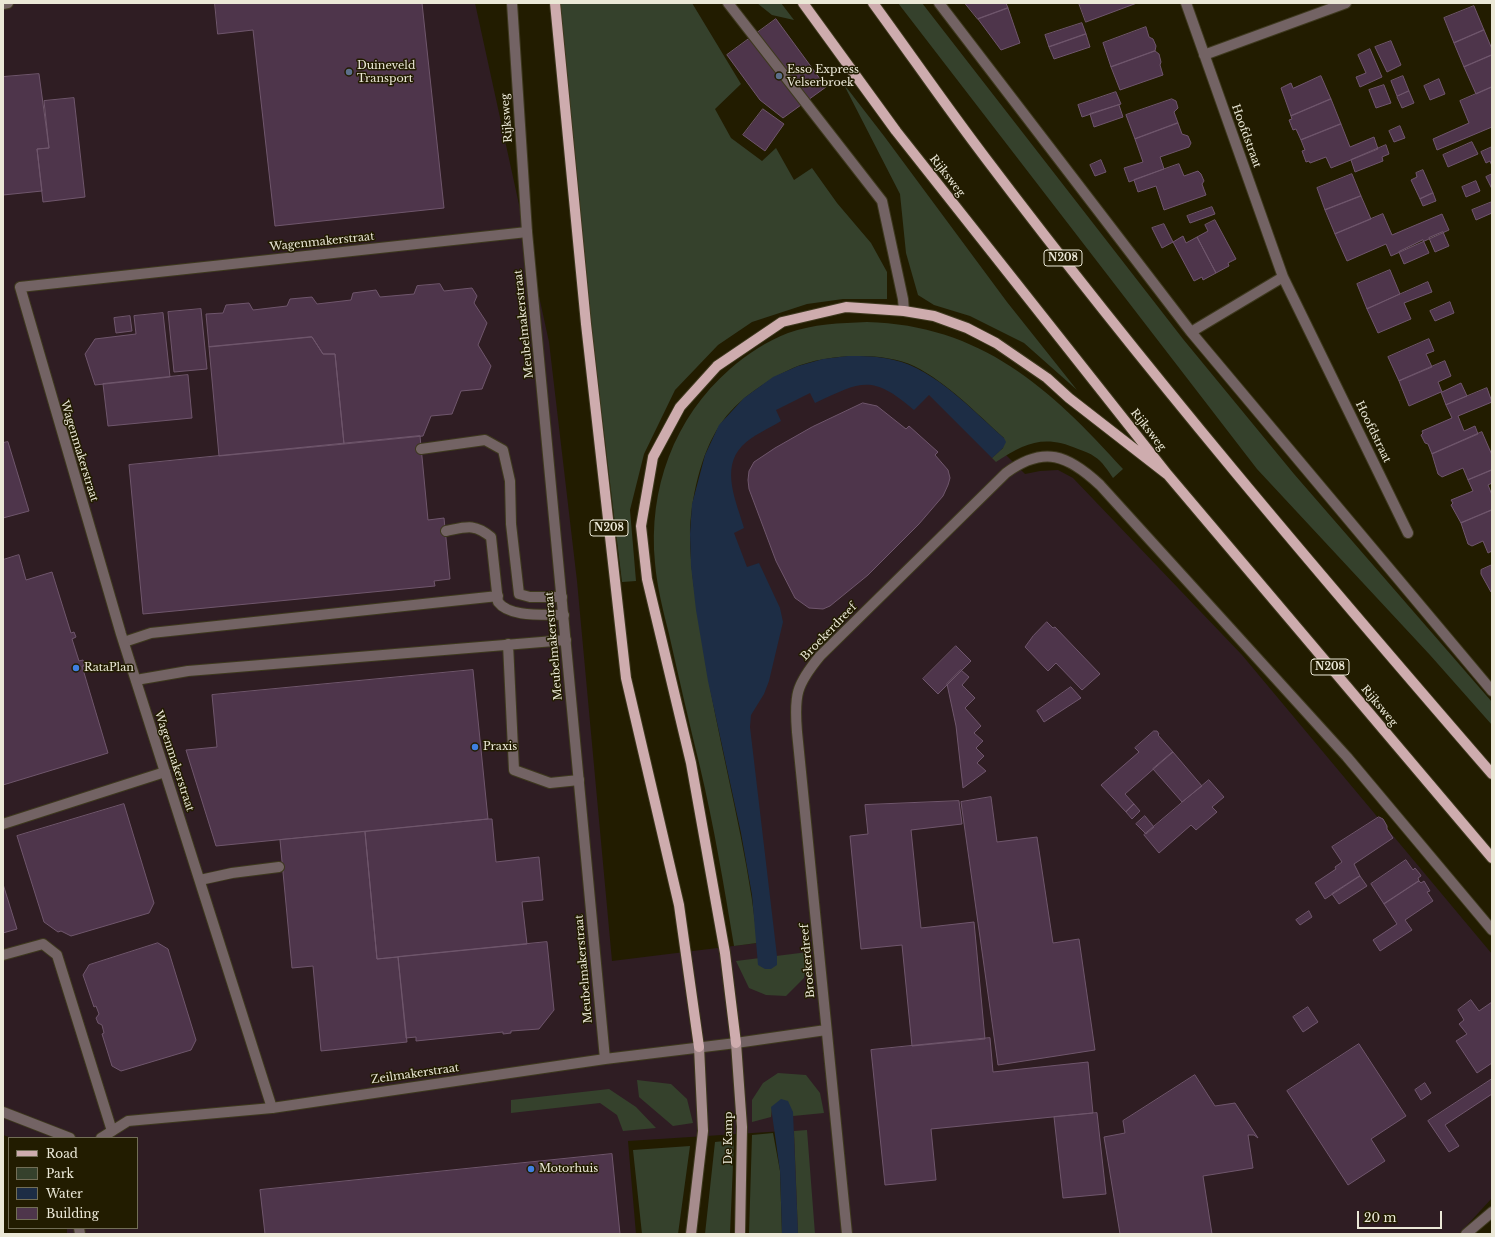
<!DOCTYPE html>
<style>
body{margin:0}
#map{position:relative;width:1495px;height:1237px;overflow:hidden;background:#221c00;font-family:"Libre Baskerville",serif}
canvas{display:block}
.frame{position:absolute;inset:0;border:4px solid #ebe8d7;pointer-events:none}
.legend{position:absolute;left:8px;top:1137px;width:130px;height:92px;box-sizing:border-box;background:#221c00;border:1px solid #726e56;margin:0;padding:5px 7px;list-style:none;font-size:12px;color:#ebe8d7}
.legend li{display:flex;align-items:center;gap:8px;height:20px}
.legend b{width:20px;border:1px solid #726e56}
.scale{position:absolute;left:1357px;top:1211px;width:85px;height:18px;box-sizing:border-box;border:2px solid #ebe8d7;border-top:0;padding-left:5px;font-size:12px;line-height:14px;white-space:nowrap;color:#ebe8d7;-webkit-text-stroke:3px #221c00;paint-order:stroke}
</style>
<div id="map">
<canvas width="1495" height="1237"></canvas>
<div class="frame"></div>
<ul class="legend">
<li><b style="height:5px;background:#ceacae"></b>Road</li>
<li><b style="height:11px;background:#35412c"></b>Park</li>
<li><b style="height:11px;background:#1d2d45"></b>Water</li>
<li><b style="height:11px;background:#4e354b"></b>Building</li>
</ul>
<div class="scale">20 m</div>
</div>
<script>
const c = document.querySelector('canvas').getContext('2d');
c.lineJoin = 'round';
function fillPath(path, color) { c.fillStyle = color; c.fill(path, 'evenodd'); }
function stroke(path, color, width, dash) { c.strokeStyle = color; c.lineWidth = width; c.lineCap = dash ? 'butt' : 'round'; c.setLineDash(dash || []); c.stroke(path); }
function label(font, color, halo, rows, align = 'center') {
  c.font = font + ' "Libre Baskerville",serif'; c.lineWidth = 3; c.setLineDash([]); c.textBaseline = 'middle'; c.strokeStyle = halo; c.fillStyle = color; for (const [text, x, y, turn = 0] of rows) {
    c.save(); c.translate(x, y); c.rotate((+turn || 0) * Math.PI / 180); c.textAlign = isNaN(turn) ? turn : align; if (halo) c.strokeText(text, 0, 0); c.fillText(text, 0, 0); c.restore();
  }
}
const industrial = new Path2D(`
 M3,3h472l74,339 28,239 35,380 154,-19 -49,-354 12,-150 96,-65 94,4 77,68 29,29 15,-3 18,-1 15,8 169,177 250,299v244l-33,36h-670l-5,-103 -156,10 8,93h-569v-6h70v-90h-125l-9,-3z`);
const green = new Path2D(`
 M556,3h136l49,81 -26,25 16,29 31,23 14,-13 18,32 18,-12 25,35 34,40 16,29v27h-44l-36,5 -55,18 -34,23 -43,45 -31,64 -14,56 6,71 -14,1 -36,-299z
 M757,3h24l13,17 -22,-5z
 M898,3h24l261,336 111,135 198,228v23l-62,-70 -173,-186z
 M843,83l41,53 123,166 70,88 -53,-47 -54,-27 -36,-11 -16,-10 -12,-42 -6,-59z
 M867,322c114,3 183,66 256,147l-10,9c-5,-7 -11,-17 -18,-21 -5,-4 -12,-6 -17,-8 -34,-15 -53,-6 -82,13l-4,-4 11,-10 1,-10c-28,-25 -56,-55 -90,-72 -32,-15 -89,-12 -121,2 -27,13 -56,31 -73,57 -19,27 -30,77 -30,110 0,34 6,67 12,101 2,15 4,31 7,46 15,83 37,164 47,247l1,14 -23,3c-10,-60 -20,-120 -34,-179 -11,-44 -21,-89 -31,-133 -6,-24 -12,-47 -14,-71 -7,-74 19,-145 75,-194 17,-15 37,-28 58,-36 25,-9 52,-10 79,-11z
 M808,952l-4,26 -18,18 -20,-1 -17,-7 -13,-27z
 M778,1073l28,2 14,18 4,20 -31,3v-4l-21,-5 -1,10 -19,5v-22l11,-17z
 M637,1080l34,4 16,15 6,24 -20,3 -34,-29z
 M609,1089l27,18 20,21 -33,3 -6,-16 -17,-12 -89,10v-13z
 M807,1130l8,104h-17l-4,-103z
 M773,1133l7,38 2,63h-33l3,-99z
 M734,1140l-4,94h-25l10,-92z
 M690,1146l-12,88h-36l-9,-84z`);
const water = new Path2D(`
 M848,356c15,0 31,0 46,4 41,9 79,51 110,78l2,4 -3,6 -11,10 -63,-63 -15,15c-42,-36 -52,-29 -99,-7l-5,-10 -34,17 5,11c-13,8 -28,14 -39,25 -22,23 -5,57 2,82l-10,5 13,34 12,-4 21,45 3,14 -14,59 -5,13 -13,21 -1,12 27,229v9l-6,4h-6l-7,-4 -6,-70 -11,-62 -33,-152 -12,-71 -5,-44 -1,-32 2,-30 13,-49 14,-30 25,-27 29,-21 25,-11 25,-7z
 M781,1099l7,2 5,11 5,122h-16l-2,-63 -9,-64z`);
const building = new Path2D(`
 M215,3h207l22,205 -169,18 -22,-196 -35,4z
 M965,3h41l2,5 -30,11z
 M1079,3h58l-51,19z
 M1474,6l10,24 -30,13 -10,-25z
 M1008,8l12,35 -19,7 -23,-31z
 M776,19l50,68 -43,31 -23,-18 -33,-45z
 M1082,23l4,11 -37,13 -4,-12z
 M1146,27l3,10 4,2 3,7 -1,5 -44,16 -8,-24z
 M1484,30l8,19v6l-28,12 -10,-24z
 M1086,34l4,13 -36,12 -5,-12z
 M1391,41l10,24 -14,7 -12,-25z
 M1370,49l12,28 -22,10 -4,-10 10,-4 -8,-18z
 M1155,51l4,3 2,8 -1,3 3,10 -43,15 -9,-23z
 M1492,55v32l-16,7 -12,-27z
 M39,74l10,74 -12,1 5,42 -39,4v-118z
 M1321,76l10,23 -40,17 -10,-28 10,-5 2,5z
 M1403,76l6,15 -12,5 -6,-15z
 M1439,79l6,15 -15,6 -6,-14z
 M1384,85l7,18 -15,5 -7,-18z
 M1492,87v40l-55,23 -4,-11 36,-16 -9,-22z
 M1409,91l5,12 -12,5 -5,-11z
 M1116,92l5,12 -39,13 -4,-12z
 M74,98l11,99 -42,5 -6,-53 12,-1 -5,-47z
 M1172,99l4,2 2,7 -4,4 4,11 -43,16 -9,-24z
 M1331,99l10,25 -40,16 -5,-11 -3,1 -4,-10 3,-1 -1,-3z
 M1119,105l4,12 -29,10 -4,-13z
 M763,109l21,15 -19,27 -22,-16z
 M1178,123l4,11 6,2 3,7 -2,4 -29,10 4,12 -35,13 -5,-14 19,-6 -8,-23z
 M1341,124l9,23 24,-10 4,12 -47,19 -5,-11 -16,6 -1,-2 -3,1 -4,-11 3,-1 -4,-10z
 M1400,126l5,12 -11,4 -5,-11z
 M1472,142l6,12 -30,13 -5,-12z
 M1386,145l3,9 -7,3 1,4 -28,11 -4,-12z
 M1492,147v19l-2,-5 -4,2 -5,-11z
 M1101,160l5,12 -11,4 -5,-11z
 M1179,164l5,12 14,-5 3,3 3,7 -2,3 4,11 -42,15 -8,-24 -18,6 -4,-12z
 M1423,170l10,23 -13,6 -9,-19 6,-3 -1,-4z
 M1352,174l9,22 -36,14 -8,-22z
 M1492,174v15l-6,-12z
 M1476,181l4,10 -14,6 -4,-10z
 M1433,193l3,8 -13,5 -3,-7z
 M1361,196l10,23 -36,15 -10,-24z
 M1492,202v11l-16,7 -4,-10z
 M1212,207l3,7 -25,9 -3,-7z
 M1383,214l9,21 50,-21 7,16 -58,26 -5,-12 -39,17 -12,-27z
 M1215,220l21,39 -8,4 1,3 -13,7 -19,-36 11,-6 -3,-6z
 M1164,224l9,18 10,-6 3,7 11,-6 19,36 -13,7 -1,-3 -8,4 -21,-39 -11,6 -10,-20z
 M1443,232l6,14 -14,6 -6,-14z
 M1423,240l6,13 -25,11 -5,-12z
 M1390,270l10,24 -33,15 -10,-25z
 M1428,282l4,10 -28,11 7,16 -33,14 -11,-24z
 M440,284l4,7 28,-3 5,8 -3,7 13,20 -9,22 13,21 -9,23 -21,2 -9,23 -21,2 -8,20 -79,8 -9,-90h-12l-11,-17 -103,10 -3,-33 17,-1 3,-8 23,-2 4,7 34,-4 3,-7 22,-2 5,7 34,-4 2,-7 23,-3 4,7 34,-3 3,-8z
 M1450,302l4,11 -19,8 -5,-10z
 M201,309l6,60 -33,3 -6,-60z
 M163,313l7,64 -75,8 -10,-31 10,-15 41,-5 -2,-18z
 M130,316l2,15 -16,2 -2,-15z
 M312,337l11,17h12l9,90 -125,12 -10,-109z
 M1429,339l5,12 -8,3 6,13 -33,14 -11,-24z
 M1445,361l6,15 -13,6 4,10 19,-9 6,13 -21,9 -5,-13 -32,14 -10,-25z
 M188,375l4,43 -84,8 -5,-42z
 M1487,388l5,14 -34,14 6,15 11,-5 3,8 -46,20 -4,-10 -3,-1 -4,-8 2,-2 -1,-2 30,-13 -6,-13z
 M863,403l14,3 29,23 3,-3 29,26 -3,3 13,15 2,8 -2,7 -5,11 -24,28 -51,51 -38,31 -7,3 -14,-1 -14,-10 -19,-37 -27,-72 -1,-9 1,-9 5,-9 21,-14 37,-21z
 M1482,432l10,23v15l-24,10 -5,-12 -21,9 -4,-3 -6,-20z
 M420,436l8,84 16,-2 6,61 -16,2 1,5 -292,28 -14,-149z
 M8,442l21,69 -26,7v-75z
 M1492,470v13l-4,2 4,10v15l-31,13 -10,-18 2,-2 -2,-3 22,-9 -5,-11z
 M1492,510v41l-4,2 -5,-12 -11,5 -4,-2 -7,-21z
 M19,555l7,25 26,-8 19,61 3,-1 2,5 -4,2 7,22 4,-1 2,6h-3l26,87 -105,32v-225z
 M1492,565v27h-1l-10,-18v-4z
 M1047,622l6,6 2,-1 45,47 -18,16 -26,-27 -8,8 -23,-24 8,-11z
 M956,646l15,15 -33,33 -15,-15z
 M473,670l15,149 -272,27 -30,-96 31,-3 -5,-52z
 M961,670l8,7 -7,8 13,13 -10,10 16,18 -7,7 9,8 -7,7 8,8 -7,7 9,8 -23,17 -7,-62 -9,-42z
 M1071,687l10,11 -37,24 -7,-11z
 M1154,731h3l2,3 -1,1 15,17 -48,42 9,10 -8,8 -25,-27 38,-33 -4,-4z
 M1173,752l29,34 -20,16 -29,-33z
 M1209,780l15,17 -12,10 5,5 -21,18 -5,-5 -32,28 -15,-18z
 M991,797l6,45 40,-5 16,106 26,-4 16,111 -97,15 -37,-263z
 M959,801l3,23 -51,6 10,98 53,-6 11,117 -73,7 -10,-101 -41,4 -11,-113 18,-2 -3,-29z
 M124,804l30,99 -5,10 -78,23 -10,-5 -3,1 -14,-10 -27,-86z
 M1134,804l6,7 -8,8 -6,-7z
 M1145,816l9,11 -8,7 -10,-10z
 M1379,817l4,2 4,7v3l6,9 -39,26 6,12 -35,23 -10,-16 21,-14 -1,-2 7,-5 -10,-15z
 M488,819h4l4,43 43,-5 4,43 -21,2 5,42 -150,15 -12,-127z
 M365,832l12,127 21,-2 9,85 -86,9 -8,-85 -21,2 -12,-128z
 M1406,860l7,10 2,-2 5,6 1,2 -3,2 1,3 -35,23 -13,-20z
 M1360,876l7,10 -28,18 -7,-10z
 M1419,881l2,2 3,-2 6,10 -3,1 6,9 -28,19 7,10 -32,21 -7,-11 24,-16 -13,-20z
 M3,884l14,45 -14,4z
 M1309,911l3,6 -12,8 -4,-5z
 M547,942l7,68 -15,19 -28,2v2l-8,1v-2l-87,9v-4l-10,1 -8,-81z
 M158,943l10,6 28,91 -5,10 -70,21 -9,-5 -10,-32 2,-1 -2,-8 -4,-2 -2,-5 3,-4 -3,-8 -2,1 -11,-32 6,-10z
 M1471,1000l8,11 13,-9v61l-15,10 -21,-32 11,-7 -8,-10 5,-4 -6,-10z
 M1308,1007l10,15 -15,10 -10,-15z
 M990,1038l3,34 95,-10 5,51 -162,16 5,51 -51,5 -14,-135z
 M1359,1044l47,72 -35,23 14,22 -37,24 -61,-94z
 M1195,1075l20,31 20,-3 23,35 -4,-3h-6l5,33 -50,8 9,58h-92l-16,-97 21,-4 -2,-12z
 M1492,1079v15l-47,31 14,21 -10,6 -21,-31z
 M1425,1083l6,10 -10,7 -6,-10z
 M1097,1113l9,81 -43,4 -9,-81z
 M612,1154l8,80h-355l-5,-44z`);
const service = new Path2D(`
 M728,3l154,198 21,98 1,12
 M421,449l64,-9 18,10 7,31 1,43 8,70 11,3h32
 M446,531c20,-4 28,-8 45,6l7,65c12,16 47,12 66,13
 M124,642l27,-9 347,-37
 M508,644l6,126 36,13 29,-3
 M136,680l52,-9 378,-31
 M3,824l162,-52
 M200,880l32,-7 47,-6
 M3,955l40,-11 14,11 55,176`);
const minor = new Path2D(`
 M939,3l252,329 301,359
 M1186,3l97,274 125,256
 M3,4l5,-1
 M1204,55l142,-52
 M1191,332l92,-55
 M736,1043l90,-13
 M272,1108l-151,-474 -101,-347 507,-55
 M3,1112l67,26
 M847,1234l-50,-502c-3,-37 -1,-47 23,-76l186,-183c38,-28 62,-18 94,12l247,272 145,173
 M1466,1234l26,-22`);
const tertiary = new Path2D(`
 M512,3l15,229 78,827
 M101,1138l27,-17 144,-13 333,-49 131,-16
 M79,1228l1,6`);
const secondary = new Path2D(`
 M736,1043l6,84 -2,107
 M691,1234l12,-103 -4,-84`);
const primary = new Path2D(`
 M555,3l31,321 40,354 53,227 20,142
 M803,3l93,128 272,344 324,383
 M873,3c38,52 75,106 114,157 160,212 332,414 505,614
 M736,1043l-11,-90 -34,-190 -44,-184 -6,-53 12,-69 27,-50 37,-41 65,-44 64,-15 58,4 30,5 33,12 29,15 51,35 22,20 99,77`);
const markers = [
 [349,72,4,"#5c6f8a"],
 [779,76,4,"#5c6f8a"],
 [76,668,4,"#3f7fe0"],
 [475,747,4,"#3f7fe0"],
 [531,1169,4,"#3f7fe0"]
];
const shields = [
 [1063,258,38],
 [609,528,38],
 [1330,667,38]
];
const shieldNames = [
 ["N208",1063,258],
 ["N208",609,528],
 ["N208",1330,667]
];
const poiNames = [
 ["Duineveld",357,66],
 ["Transport",357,79],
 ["Esso Express",787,70],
 ["Velserbroek",787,83],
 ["RataPlan",84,668],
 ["Praxis",483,747],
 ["Motorhuis",539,1169]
];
const streetNames = [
 ["Rijksweg",507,118,-94],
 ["Hoofdstraat",1246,136,70],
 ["Rijksweg",947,176,52],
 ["Wagenmakerstraat",322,242,-6],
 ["Meubelmakerstraat",524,324,-96],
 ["Rijksweg",1148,430,52],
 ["Hoofdstraat",1373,432,64],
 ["Wagenmakerstraat",79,451,73],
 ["Broekerdreef",829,632,-46],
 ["Meubelmakerstraat",554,646,-95],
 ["Rijksweg",1379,706,50],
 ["Wagenmakerstraat",174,761,72],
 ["Broekerdreef",808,961,-95],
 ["Meubelmakerstraat",584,969,-95],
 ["Zeilmakerstraat",415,1074,-8],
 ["De Kamp",729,1138,-90]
];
fillPath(industrial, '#2f1d23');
fillPath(green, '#35412c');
fillPath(water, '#1d2d45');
fillPath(building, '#4e354b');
stroke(building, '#6f566c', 1);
stroke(service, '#3e391e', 12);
stroke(minor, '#3e391e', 12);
stroke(tertiary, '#3e391e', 12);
stroke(secondary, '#3e391e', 12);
stroke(primary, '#3e391e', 12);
stroke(service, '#736364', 10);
stroke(minor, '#736364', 10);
stroke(tertiary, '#736364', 10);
stroke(secondary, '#a68c8d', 10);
stroke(primary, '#ceacae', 10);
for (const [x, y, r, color] of markers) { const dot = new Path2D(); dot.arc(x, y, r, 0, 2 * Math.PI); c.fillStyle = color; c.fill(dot); stroke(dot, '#221c00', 1.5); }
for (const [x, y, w] of shields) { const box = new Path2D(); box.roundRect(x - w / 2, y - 8, w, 16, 3); c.fillStyle = '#221c00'; c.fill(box); stroke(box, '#ebe8d7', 1); }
label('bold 10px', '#ebe8d7', null, shieldNames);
label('11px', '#ebe8d7', '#221c00', poiNames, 'left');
label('11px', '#ebe8d7', '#221c00', streetNames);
</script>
